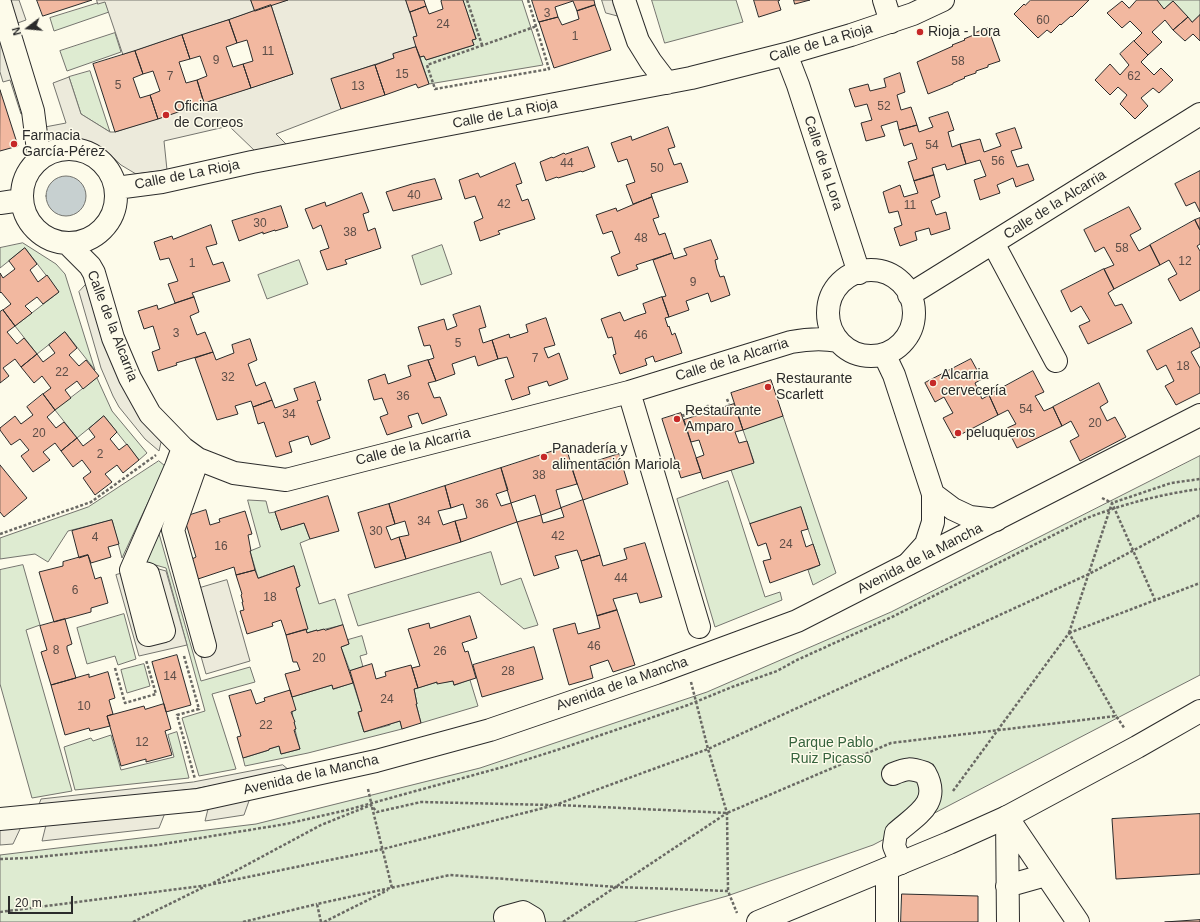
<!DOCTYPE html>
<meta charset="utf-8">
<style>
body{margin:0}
#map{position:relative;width:1200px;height:922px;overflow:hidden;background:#fdfbea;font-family:Arial,sans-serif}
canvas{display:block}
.north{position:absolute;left:8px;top:8px;width:40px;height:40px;-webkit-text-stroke:3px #fdfbea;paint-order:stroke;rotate:254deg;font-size:11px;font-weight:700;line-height:16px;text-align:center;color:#2b2b2b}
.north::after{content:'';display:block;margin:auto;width:14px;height:18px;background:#2b2b2b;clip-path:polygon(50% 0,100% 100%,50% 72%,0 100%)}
.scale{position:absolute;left:8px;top:896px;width:65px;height:18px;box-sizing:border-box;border:2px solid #2b2b2b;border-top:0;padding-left:5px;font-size:12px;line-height:14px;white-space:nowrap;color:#2b2b2b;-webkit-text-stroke:3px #fdfbea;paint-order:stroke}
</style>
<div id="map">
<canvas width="1200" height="922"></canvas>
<div class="north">N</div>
<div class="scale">20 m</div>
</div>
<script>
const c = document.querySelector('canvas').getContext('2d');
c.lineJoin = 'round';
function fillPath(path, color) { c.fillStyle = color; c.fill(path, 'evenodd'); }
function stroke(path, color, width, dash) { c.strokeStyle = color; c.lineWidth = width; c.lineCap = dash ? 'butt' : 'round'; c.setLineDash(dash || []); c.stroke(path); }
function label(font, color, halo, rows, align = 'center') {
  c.font = font + ' Arial,sans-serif'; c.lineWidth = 3; c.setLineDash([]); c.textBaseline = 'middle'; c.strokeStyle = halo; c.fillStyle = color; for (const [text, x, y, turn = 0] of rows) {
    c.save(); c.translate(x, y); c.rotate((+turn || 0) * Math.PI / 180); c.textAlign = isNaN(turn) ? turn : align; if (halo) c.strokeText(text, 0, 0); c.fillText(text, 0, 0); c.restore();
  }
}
const green = new Path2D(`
 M463,0h59l21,65 -114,19 -9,-27 4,-1 2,4 48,-15 -2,-5 4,-1z
 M652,0h84l7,22 -78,21z
 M1157,0h43v15l-8,7 -19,-21 -9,8z
 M105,1l4,11 -55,19 -4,-13z
 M115,33l6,19 -54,19 -7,-20z
 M90,71l20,61 -29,-18 -12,-37z
 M23,243l33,21 9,10 30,96 -30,-38 -28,22 -22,-28 44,-34 -34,-44 -25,20v-20z
 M442,245l10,29 -31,11 -9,-29z
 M299,260l9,24 -41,15 -9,-24z
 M97,378l15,33 35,42 -8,7 -35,-44 -27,22 -22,-28z
 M783,416l53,157 -23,12 -5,-15 12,-5 -19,-57 -51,16 -19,-54 23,-8 -11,-32z
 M1200,456v219l-327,170 -146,51 -93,26h-634v-67l256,-31 224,-56 227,-76 184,-80z
 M159,461l6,5 -43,92 -10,-38 -44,11 -20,31 -13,-8 -35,5v-21l88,-31z
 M728,481l37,116 15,-5 2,8 -67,27 -38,-128z
 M248,500l18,1 3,12 6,-1 6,18 23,-7 6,16 -10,4 19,61 16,-5 8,26 -26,6v-1l-10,3 -11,-45 4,-2 -6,-20 -36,12 -8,-27 10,-4z
 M158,530l43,151 49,-14 5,15 -43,12 24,75 -37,7 -17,-58 23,-7 -39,-143 -21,-6z
 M491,552l10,33 20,-7 17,47 -14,4 -45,-37 -121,34 -10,-31z
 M23,565l17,60 -14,5 46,161 -40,7 -32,-114v-114z
 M124,614l12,45 -18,6 -3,-9 -28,8 -10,-36z
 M362,636l5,18 -7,2 3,11 -13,4 -9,-24 8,-3 -1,-4z
 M144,664l6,22 -23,7 -6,-23z
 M470,680l8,26 -57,17 -5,-19h1l-3,-15 23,-7v1l16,-2 1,4z
 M353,683l9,28 -4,2 6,19 26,-7v-1l10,-3 2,8 -94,24 -63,13 -2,-8 26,-8v-1l10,-3 2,8 19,-5c-5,-18 -9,-34 -8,-52l40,-12 1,4z
 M177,732l12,46 -114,12 -11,-43 27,-9 2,3 18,-6 10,35 53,-13 -6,-22z`);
const parking = new Path2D(`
 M7,0h12l7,20 -11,4z
 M97,0h154l4,11 -132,44 -18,-53 -7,2z
 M288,0h118l11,36 -1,11 -23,7 1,4 -62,21 9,30 -65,25 12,12 -33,5 -26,-25 -65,15 3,29 -31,4 -15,-9 -15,-14 -26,-11h-26l-9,2v-15l21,-4 -13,-40 16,-6 12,37 29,18h5l178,-58 -22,-69z
 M602,0h17l6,18 -19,-5z
 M0,25l27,87 -6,2 -11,-34 -7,2 -3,-10z
 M90,280l72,158 -3,13 -14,-12 -26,-32 -6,-11 -12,-28 -22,-76z
 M148,566l18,5 21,74 -48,11 -23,-81z
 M227,580l23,81 -44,13 -23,-81z
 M283,765l7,6 -96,18 -156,18 3,-8 152,-17z
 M250,798l-6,17 -39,6 4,-16z
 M165,813l-6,15 -117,13 4,-16z
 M21,827l-8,17 -13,1v-16z`);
const water = new Path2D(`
 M46 196a20 20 0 1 1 40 0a20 20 0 1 1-40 0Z`);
const building = new Path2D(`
 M37,0h55l-49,16z
 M251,0h37l-33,11z
 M406,0h18l2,6 -16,6z
 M443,0h20l13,39 -4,1 2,5 -48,15 -2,-4 -4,1 -4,-10 -3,-10 4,-1 -7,-24 16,-6 3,8 14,-5 -2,-8z
 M532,0h62l1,5 -18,6 -4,-10 -18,6 3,10 -19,5z
 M754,0h26l-2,1 3,9 -22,7z
 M794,0h16l-15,4z
 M1031,0h58l-17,17 -1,-1 -10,9 -1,-1 -9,9 -4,-3 -9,8 -24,-24 10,-10 1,1z
 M1137,0h20l7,9 9,-8 15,16 -15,13 -8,-10 -13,12 10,10 -14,13 -14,-14 8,-8 -12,-12 -8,7 -15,-15 15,-12 7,7z
 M271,5l22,69 -42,14 -8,-24 10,-3 -6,-21 -10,3 -8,-23z
 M595,5l16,45 -57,18 -15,-46 19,-5 4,8 17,-6 -2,-8z
 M1200,15v26l-7,-7 -8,7 -12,-11 15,-13 4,5z
 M229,20l8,23 -11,4 7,20 10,-3 8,24 -47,15 -7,-23 10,-4 -7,-20 -10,3 -8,-24z
 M988,28l12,33 -12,4v2l-12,4v2l-12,4 1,1 -12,5v1l-25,10 -11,-32 36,-16 -1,-1 13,-5 -1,-1 12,-5 -1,-1z
 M182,35l8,24 -11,3 7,21 11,-3 7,23 -46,16 -8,-24 10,-4 -7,-20 -10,3 -8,-23z
 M1134,41l14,14 -7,7 13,13 7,-7 12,12 -14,13 -6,-5 -12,10 7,8 -13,13 -15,-15 7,-9 -9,-8 -8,8 -15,-15 15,-16 10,11 9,-10 -9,-11z
 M416,47l13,37 -11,4 -2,-4 -31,11 -10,-30 19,-7 -1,-4z
 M135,51l8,23 -10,4 7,20 10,-3 8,24 -43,13 -22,-68z
 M375,65l10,30 -44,14 -10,-30z
 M900,73l5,19 -8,3 4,15 10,-3 6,18 -18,5 -2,-9 -16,5 4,10 -19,5 -5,-18 11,-3 -5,-16 -12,3 -6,-18 19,-5 2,7 16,-4 -2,-8z
 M0,90l18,56 -18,5z
 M948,112l6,18 -6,2 4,15 8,-3 6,20 -19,6 -2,-6 -13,4 2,7 -20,6 -6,-19 9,-3 -5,-16 -8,3 -5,-16 18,-5 2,7 14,-5 -4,-9z
 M668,127l7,20 -7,2 6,16 7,-2 7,19 -37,12 1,3 -19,7 -7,-19 9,-3 -8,-23 -9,3 -7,-19 20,-7 1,4z
 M1015,128l7,20 -11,3 6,16 11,-3 6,16 -18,7 -3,-9 -16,7 3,8 -20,7 -6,-20 12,-4 -6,-16 -14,4 -6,-20 20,-5 4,13 17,-6 -5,-12z
 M588,147l7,20 -13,5 -1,-1 -23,7 -1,-1 -11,4 -6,-19 12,-5 1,1 11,-5 1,1z
 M515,163l7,20 -6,2 6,16 6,-2 7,20 -37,12 2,3 -20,7 -6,-19 9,-4 -8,-22 -10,3 -6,-19 19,-7 2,4z
 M1200,171v41l-5,-10 -9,4 -11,-22z
 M934,175l6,22 -9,4 5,14 10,-3 4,17 -19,6 -2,-7 -14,4 2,8 -17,6 -6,-18 8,-3 -4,-14 -9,2 -6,-21 17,-7 4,12 14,-4 -4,-12z
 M435,179l7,20 -49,12 -7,-19 26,-8z
 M362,193l7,19 -6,2 5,17 7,-3 6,20 -36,12 2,4 -20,6 -7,-19 9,-3 -8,-23 -8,4 -8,-20 20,-7 1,4z
 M652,197l7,20 -6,2 6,16 6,-2 7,20 -36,12 2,4 -20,7 -7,-19 9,-4 -8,-22 -9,3 -7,-19 20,-7 1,3z
 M281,206l7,21 -13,4v-1l-12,4v-2l-24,9 -7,-20z
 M1129,207l12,22 -11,6 9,16 11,-6 10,20 -46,24 -10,-20 10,-4 -10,-18 -9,5 -11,-22z
 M1200,218v12l-5,-10z
 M1195,220l5,10v14l-3,2 3,5v39l-20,11 -12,-22 9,-5 -8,-14 -9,5 -10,-20z
 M211,225l6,19 -11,3 7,18 10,-3 7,19 -38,12 2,4 -19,6 -7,-19 10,-3 -9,-23 -9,2 -6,-18 18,-6 1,3z
 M711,240l7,19 -3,1 2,9 3,8 4,-1 6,19 -19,7 -3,-9 -22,8 3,9 -20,7 -7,-20 4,-1 -13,-36 19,-7 2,6 13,-4 -3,-6z
 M25,248l12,16 -7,6 8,12 9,-7 12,17 -16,12 -6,-7 -12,9 7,7 -17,13 -12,-16 8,-6 -10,-12 -1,1v-20l3,5 12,-9 -6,-8z
 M1104,269l10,20 -6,4 7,13 7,-2 10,19 -44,21 -9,-18 11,-5 -9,-15 -10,6 -10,-21z
 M194,297l5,15 -9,4 7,19 8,-3 8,20 -37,11 1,2 -19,6 -6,-19 8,-3 -7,-23 -9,3 -6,-18 19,-6 1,4z
 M662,297l7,20 -4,1 3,9 1,-1 3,9 3,-2 7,20 -27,9 -2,-6 -8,3 2,6 -27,9 -7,-19 3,-1 -4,-17 -4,1 -7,-19 19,-7 4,9 10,-4 12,-4 -3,-9z
 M480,306l6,21 -7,2 4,14 9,-3 6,19 -20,7 -3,-10 -23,8 3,10 -19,7 -8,-21 6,-2 -4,-13 -6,1 -6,-19 26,-8 3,11 10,-4 -4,-11z
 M3,310l12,16 -8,6 10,12 7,-6 13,16 -16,13 -6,-8 -12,9 6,8 -9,7v-71z
 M546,318l9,27 -11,3 4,10 11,-5 9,26 -19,7 -2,-5 -19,6 2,7 -18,6 -7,-20 9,-3 -7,-20 -9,2 -6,-19 17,-6 1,4 18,-6 -2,-7z
 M1192,328l8,16v3l-9,5 9,16v25l-24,12 -11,-19 9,-5 -8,-16 -9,5 -10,-19z
 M65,332l12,16 -8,7 10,11 7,-6 13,16 -16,13 -6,-8 -12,9 6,8 -16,12 -12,-16 8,-6 -9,-12 -8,7 -13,-16 16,-13 6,8 12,-9 -6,-8z
 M250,339l7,21 -9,4 8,22 9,-4 7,18 -19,7 -2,-6 -16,5 3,8 -21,6 -22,-62 18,-6 3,8 18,-7 -2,-8z
 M971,359l11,20 -7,4 7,16 7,-4 9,20 -44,23 -11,-20 10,-5 -9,-16 -9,5 -10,-19z
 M428,360l8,21 -8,2 6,15 6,-1 7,18 -25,9 -4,-11 -10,3 4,11 -25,8 -7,-18 8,-3 -6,-16 -8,2 -6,-20 17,-6 3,10 23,-8 -3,-10z
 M1033,371l11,21 -9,4 9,15 9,-4 9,19 -45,22 -10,-20 9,-4 -8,-14 -10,5 -9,-20z
 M771,380l12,36 -40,14 -12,-37z
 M315,382l6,18 -4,1 13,37 -19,7 -3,-9 -19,6 3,10 -16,5 -12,-35 -6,2 -5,-17 19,-7 3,8 23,-8 -4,-11z
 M1099,383l9,19 -8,5 7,14 8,-4 11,20 -46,24 -10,-20 9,-5 -8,-15 -9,5 -9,-19z
 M43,394l12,16 -8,7 9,11 8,-6 13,16 -16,13 -6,-8 -12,9 7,8 -17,12 -12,-16 8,-6 -9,-11 -9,6 -11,-15v-2l15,-12 6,8 12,-9 -6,-8z
 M734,404l9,26 -8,2 4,11 8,-2 7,22 -51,16 -7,-21 8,-3 -5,-15 -8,2 -7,-22z
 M681,413l20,59 -20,6 -19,-59z
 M104,416l13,16 -7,7 9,11 8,-6 12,16 -16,13 -6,-8 -12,9 7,8 -17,13 -12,-17 8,-6 -9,-12 -9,7 -12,-16 16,-13 6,8 12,-9 -6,-8z
 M566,447l11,37 -21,6 5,18 -20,7 -6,-20 -24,8 -10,-35z
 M619,454l9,30 -45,16 -11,-31z
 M0,465l27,33 -23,19 -4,-5z
 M501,468l7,22 -12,4 5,12 10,-3 6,19 -56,20 -6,-21 12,-3 -4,-14 -12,4 -6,-22z
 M445,486l6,22 -13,3 5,14 12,-4 6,21 -55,17 -7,-22 10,-2 -4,-14 -10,3 -6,-20z
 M328,496l11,35 -29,8 -6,-16 -23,7 -6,-18z
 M583,500l17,55 -19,6 -4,-11 -22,6 4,12 -25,8 -17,-54 24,-7 2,8 21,-6 -3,-9z
 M389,504l6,20 -9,3 5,13 8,-3 7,22 -31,9 -17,-55z
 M801,507l7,22 -7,2 5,16 7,-3 7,21 -50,18 -7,-22 8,-2 -5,-16 -8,3 -8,-22z
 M206,510l4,15 10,-3 -1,-3 26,-8 7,23 -4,1 3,16h-1l5,19 -19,5 -2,-8 -36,12 -6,-20 4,-2 -12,-40z
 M112,520l7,24 -11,3 3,10 -20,6 -3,-8 -9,3 -7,-27z
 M645,543l17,54 -22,6 -3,-10 -24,6 4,11 -20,6 -16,-55 19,-6 3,11 24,-7 -3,-10z
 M88,555l7,24 6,-2 7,26 -17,5v4l-37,10 -15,-50 24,-6v-4z
 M294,566l6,20 -4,2 12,41 -22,6 -5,-15 -9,3 1,3 -26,8 -7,-23 4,-1 -2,-8h1l-2,-7 1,-1 -6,-19 19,-5 3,8z
 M617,610l18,55 -22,7 -5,-12 -18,6 3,12 -24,7 -16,-56 22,-6 3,11 22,-6 -3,-12z
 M470,616l7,22 -15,5 3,9 3,-1 8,27 -22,7 -1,-4 -16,3v-2l-19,6 -6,-20 8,-2 -12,-37 21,-6 1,5z
 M65,619l7,25 -5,2v3l9,29 -25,7 -10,-33 6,-2 -7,-24z
 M343,625l6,19 -8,3 12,36 -20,6 -1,-4 -40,12 -7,-23 15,-4 -3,-8h-4l-7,-27 20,-6 1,4 10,-3v1l7,-2 1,1z
 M534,647l9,32 -61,18 -9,-32z
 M177,655l14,50 -25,7 -14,-50z
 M372,664l4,15 10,-3 -1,-4 26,-7 7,23 -4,1 3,15h-1l5,19 -19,6 -2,-8 -36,11 -6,-20 4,-1 -12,-40z
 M108,672l7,26 -6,2 4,14 -6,2 3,10 -20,5 -1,-3 -24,7 -14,-50 38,-11v3z
 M251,690l5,14 9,-3 -1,-3 26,-8 6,20 -5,2 4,10h-1l2,7 -2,1 6,19 -19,5 -2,-8 -10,3v1l-26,8 -6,-21 4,-1 -12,-40z
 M164,704l7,25 -6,2 7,24 -26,7v-3l-25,7 -14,-50 37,-10 1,3z
 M1200,814v60l-84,5 -4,-60z
 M902,894l76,2v26h-77z
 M1200,920v2h-35z`);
const path = new Path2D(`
 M467,0l15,45
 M528,0l21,69 -114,20 -8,-24 110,-39
 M727,399l2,5
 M707,405l2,5
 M683,414l1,4
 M1102,498l10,5 43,97
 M0,534l91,-32 65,-47
 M1069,633l43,-130 59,-20 29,-4
 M1069,633l131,-50
 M184,656l15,53 -22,6 18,64
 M115,668l10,35 31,-9 -10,-34
 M691,682l17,67 19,64 1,78
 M368,789l3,13
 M953,791l116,-158 47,83
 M558,805l169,8 164,-70 225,-27 9,13
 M372,807l20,81
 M0,859l28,-1 129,-13 129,-21 61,-14 65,-18 91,-25 54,-17 82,-28 49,-17 44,-18 45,-16 20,-11 97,-44 193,-98c36,-14 75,-24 113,-29
 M213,883l108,-58 50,-20 6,7 44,-10 130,3
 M0,912l209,-27 174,-36 172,-44 153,-56 381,-175 111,-59
 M133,922l73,-36
 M243,922l74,-18
 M321,922l-4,-18 133,-29 167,12 111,4 9,22
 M324,922l64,-32
 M563,922l164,-109`);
const minor = new Path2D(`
 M624,0l14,41 13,21 16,21
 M884,0l7,22
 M0,3l33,108 6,47
 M786,54l12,31 61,188
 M22 196a47 47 0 1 1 94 0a47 47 0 1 1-94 0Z
 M116,188l46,-6 90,-20 439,-84 95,-24 65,-19 62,-21 30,-14
 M0,203l21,-3
 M67,243l23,23 4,7 19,65 17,40 20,36 33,34 15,11 36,14 52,7 343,-88 162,-50c16,-3 31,-4 47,-1
 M993,243l63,118
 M828 313a43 43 0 1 1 86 0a43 43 0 1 1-86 0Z
 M909,295l291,-181
 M884,354l10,21 39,119v28l-7,22 -18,20
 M629,392l70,235
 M198,459l-25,71 32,116
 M933,494l20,15 17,8 26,3
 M131,570l17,4 16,57 -16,4z
 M131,570l45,-103 7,-19
 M893,774c14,-6 17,-6 32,-1 17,30 -9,42 -29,60l-2,13 7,17
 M1007,817l71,105
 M1007,817l1,105
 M887,869v53
 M1007,886l39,-11
 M505,917l18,-5 10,6 1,4`);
const major = new Path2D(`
 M0,819l198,-19 178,-39 114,-31 166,-57 141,-52 403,-206
 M758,922l191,-79 58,-26 130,-70 63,-36`);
const markers = [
 [920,32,4,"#c62828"],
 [166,115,4,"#c62828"],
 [14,144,4,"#c62828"],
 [933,383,4,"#c62828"],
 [768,387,4,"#c62828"],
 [677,419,4,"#c62828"],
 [958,433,4,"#c62828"],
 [544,457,4,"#c62828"]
];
const numberNames = [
 ["3",547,14],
 ["60",1043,21],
 ["24",443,25],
 ["1",575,37],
 ["11",268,52],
 ["9",216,61],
 ["58",958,62],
 ["15",402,75],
 ["7",170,77],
 ["62",1134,77],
 ["5",118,86],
 ["13",358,87],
 ["52",884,107],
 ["54",932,146],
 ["56",998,162],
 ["44",567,164],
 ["50",657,169],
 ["40",414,196],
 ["42",504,205],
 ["11",910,206],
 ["30",260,224],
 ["38",350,233],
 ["48",641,239],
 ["58",1122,249],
 ["12",1185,262],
 ["1",192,264],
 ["9",693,283],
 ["3",176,334],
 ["46",641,336],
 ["5",458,344],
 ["7",535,359],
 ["18",1183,367],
 ["22",62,373],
 ["32",228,378],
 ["36",403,397],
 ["54",1026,410],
 ["34",289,415],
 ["20",1095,424],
 ["20",39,434],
 ["2",100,455],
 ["38",539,476],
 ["36",482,505],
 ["34",424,522],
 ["30",376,532],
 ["42",558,537],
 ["4",95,538],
 ["24",786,545],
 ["16",221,547],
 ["44",621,579],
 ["6",75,591],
 ["18",270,598],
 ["46",594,647],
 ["8",56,651],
 ["26",440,652],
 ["20",319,659],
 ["28",508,672],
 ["14",170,677],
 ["24",387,700],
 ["10",84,707],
 ["22",266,726],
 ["12",142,743]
];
const poiNames = [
 ["Rioja - Lora",928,32],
 ["Oficina",174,107],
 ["de Correos",174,123],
 ["Farmacia",22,136],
 ["García-Pérez",22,152],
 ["Alcarria",941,375],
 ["cervecería",941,391],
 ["Restaurante",776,379],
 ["Scarlett",776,395],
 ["Restaurante",685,411],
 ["Amparo",685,427],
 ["peluqueros",966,433],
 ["Panadería y",552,449],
 ["alimentación Mariola",552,465]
];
const streetNames = [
 ["Calle de La Rioja",821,43,-16],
 ["Calle de La Rioja",505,114,-11],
 ["Calle de la Lora",823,163,72],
 ["Calle de La Rioja",187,175,-11],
 ["Calle de la Alcarria",1055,205,-32],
 ["Calle de la Alcarria",112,326,69],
 ["Calle de la Alcarria",732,360,-17],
 ["Calle de la Alcarria",413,447,-14],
 ["Avenida de la Mancha",920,559,-27],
 ["Avenida de la Mancha",622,684,-19],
 ["Avenida de la Mancha",311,775,-13]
];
const parkNames = [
 ["Parque Pablo",831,743],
 ["Ruiz Picasso",831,759]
];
fillPath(green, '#deebd1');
stroke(green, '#74746e', 1);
fillPath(parking, '#eceadb');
stroke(parking, '#74746e', 1);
fillPath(water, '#c7d0d0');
stroke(water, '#74746e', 1);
fillPath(building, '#f2b8a0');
stroke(building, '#2b2b2b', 1);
stroke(minor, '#2b2b2b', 24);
stroke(major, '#2b2b2b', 24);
stroke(path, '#6a6964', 2.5, [3, 2]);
stroke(minor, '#fdfbea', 22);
stroke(major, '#fdfbea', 22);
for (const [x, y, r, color] of markers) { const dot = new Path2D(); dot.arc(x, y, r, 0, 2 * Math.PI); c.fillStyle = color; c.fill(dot); stroke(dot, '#fdfbea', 1.5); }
label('12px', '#5d4e48', null, numberNames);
label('14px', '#2b2b2b', '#fdfbea', poiNames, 'left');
label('14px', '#2b2b2b', '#fdfbea', streetNames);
label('14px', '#34623c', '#fdfbea', parkNames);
</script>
